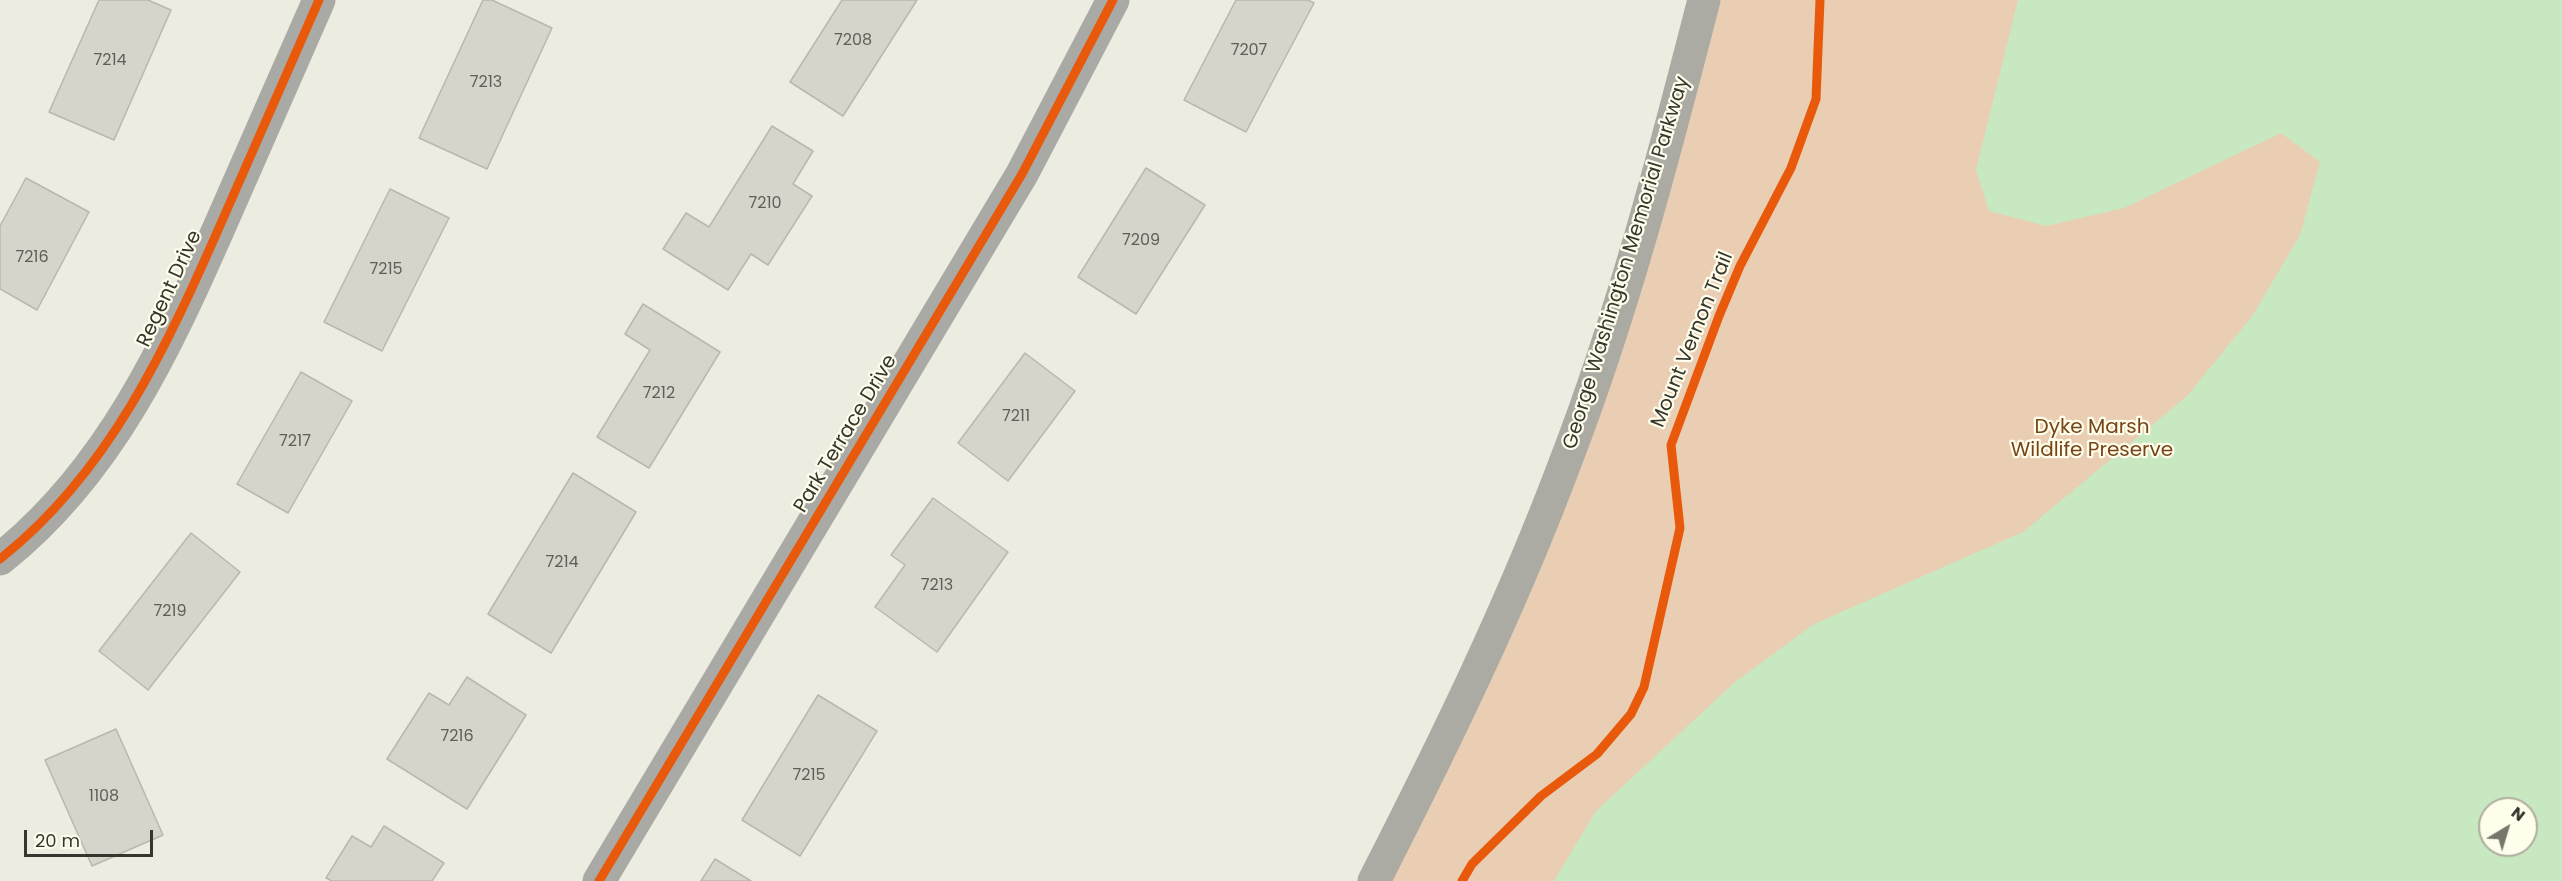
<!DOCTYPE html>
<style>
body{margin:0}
#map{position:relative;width:2562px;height:881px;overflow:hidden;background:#ecece0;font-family:Poppins,sans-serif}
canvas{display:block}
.north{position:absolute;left:2478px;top:797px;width:60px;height:60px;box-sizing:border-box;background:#fffdeb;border:2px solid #afad9f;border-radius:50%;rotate:38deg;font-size:16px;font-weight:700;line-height:24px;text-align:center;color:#37362e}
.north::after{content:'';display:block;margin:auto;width:21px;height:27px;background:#76766c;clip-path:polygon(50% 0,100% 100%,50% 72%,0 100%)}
.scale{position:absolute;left:24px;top:830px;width:129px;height:27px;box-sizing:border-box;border:3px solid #37362e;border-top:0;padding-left:8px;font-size:18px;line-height:21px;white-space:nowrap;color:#37362e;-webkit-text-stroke:4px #fffdeb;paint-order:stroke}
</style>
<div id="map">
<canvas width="2562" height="881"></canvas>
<div class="north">N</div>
<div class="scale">20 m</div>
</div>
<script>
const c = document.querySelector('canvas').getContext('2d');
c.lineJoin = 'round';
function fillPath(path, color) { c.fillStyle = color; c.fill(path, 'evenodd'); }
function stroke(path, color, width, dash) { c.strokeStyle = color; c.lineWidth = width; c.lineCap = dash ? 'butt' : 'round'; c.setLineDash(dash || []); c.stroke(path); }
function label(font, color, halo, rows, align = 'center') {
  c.font = font + ' Poppins,sans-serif'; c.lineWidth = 4.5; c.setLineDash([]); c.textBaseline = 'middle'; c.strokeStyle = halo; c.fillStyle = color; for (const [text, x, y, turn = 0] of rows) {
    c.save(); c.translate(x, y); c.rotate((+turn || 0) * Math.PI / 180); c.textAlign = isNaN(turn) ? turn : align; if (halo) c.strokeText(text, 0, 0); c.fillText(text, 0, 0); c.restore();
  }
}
const green = new Path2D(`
 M1688,0h874v881h-1190l241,-559zM2490,809h36v36h-36z`);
const water = new Path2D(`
 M2018,0h544v881h-1008l42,-70 139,-129 79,-58 209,-92 164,-136 66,-81 47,-80 20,-73 -39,-29 -157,75 -78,18 -57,-15 -13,-41zM2490,809h36v36h-36z`);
const building = new Path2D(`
 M99,0h49l23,10 -57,130 -65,-28z
 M483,0h9l60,28 -65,141 -68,-31z
 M842,0h75l-74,116 -53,-34z
 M1236,0h72l6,3 -68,129 -62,-32z
 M772,126l41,25 -20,33 19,12 -44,69 -17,-11 -23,36 -65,-41 23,-36 23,14z
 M1146,168l59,37 -69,109 -58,-37z
 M26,178l63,34 -52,98 -37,-21v-63z
 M390,189l59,29 -67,133 -58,-29z
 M643,304l77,48 -71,116 -52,-31 53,-87 -25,-16z
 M1025,353l50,38 -67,90 -50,-38z
 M301,372l51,29 -64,112 -51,-29z
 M573,473l63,39 -85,141 -63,-39z
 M933,498l75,54 -71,100 -62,-45 30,-42 -14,-10z
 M191,533l49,39 -92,118 -49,-39z
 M467,677l59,38 -59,94 -80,-50 42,-66 20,12z
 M818,695l59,36 -77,125 -58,-36z
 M116,729l47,106 -71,31 -47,-106z
 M384,826l60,37 -12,18h-100l-6,-3 26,-42 19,11z
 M715,859l36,22h-50z`);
const minor = new Path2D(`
 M0,559c110,-87 167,-213 222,-338 32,-74 65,-147 97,-221
 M599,881l423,-707 91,-174`);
const primary = new Path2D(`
 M1374,881c70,-137 137,-274 191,-418 58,-150 99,-307 139,-463`);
const cycleway = new Path2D(`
 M0,559c110,-87 167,-213 222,-338 32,-74 65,-147 97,-221
 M599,881l423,-707 91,-174
 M1462,881l10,-17 69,-68 56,-42 34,-40 13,-27 36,-159 -9,-83 48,-129 21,-50 51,-98 25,-69 4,-99`);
const numberNames = [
 ["7208",853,41],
 ["7207",1249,51],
 ["7214",110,61],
 ["7213",486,83],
 ["7210",765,204],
 ["7209",1141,241],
 ["7216",32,258],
 ["7215",386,270],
 ["7212",659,394],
 ["7211",1016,417],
 ["7217",295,442],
 ["7214",562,563],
 ["7213",937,586],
 ["7219",170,612],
 ["7216",457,737],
 ["7215",809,776],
 ["1108",104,797]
];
const streetNames = [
 ["George Washington Memorial Parkway",1627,263,-73],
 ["Regent Drive",170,289,-65],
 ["Mount Vernon Trail",1693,340,-68],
 ["Park Terrace Drive",846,434,-59]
];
const parkNames = [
 ["Dyke Marsh",2092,428],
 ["Wildlife Preserve",2092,451]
];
fillPath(green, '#eaceb3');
fillPath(water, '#c7e8c1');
fillPath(building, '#d6d4cb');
stroke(building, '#bab8ae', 1.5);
stroke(minor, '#a9aaa5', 33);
stroke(primary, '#ababa4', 33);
stroke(cycleway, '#e8590c', 9);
label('16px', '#605e56', null, numberNames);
label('20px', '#37362e', '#fffdeb', streetNames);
label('20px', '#774417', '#fffdeb', parkNames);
</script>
